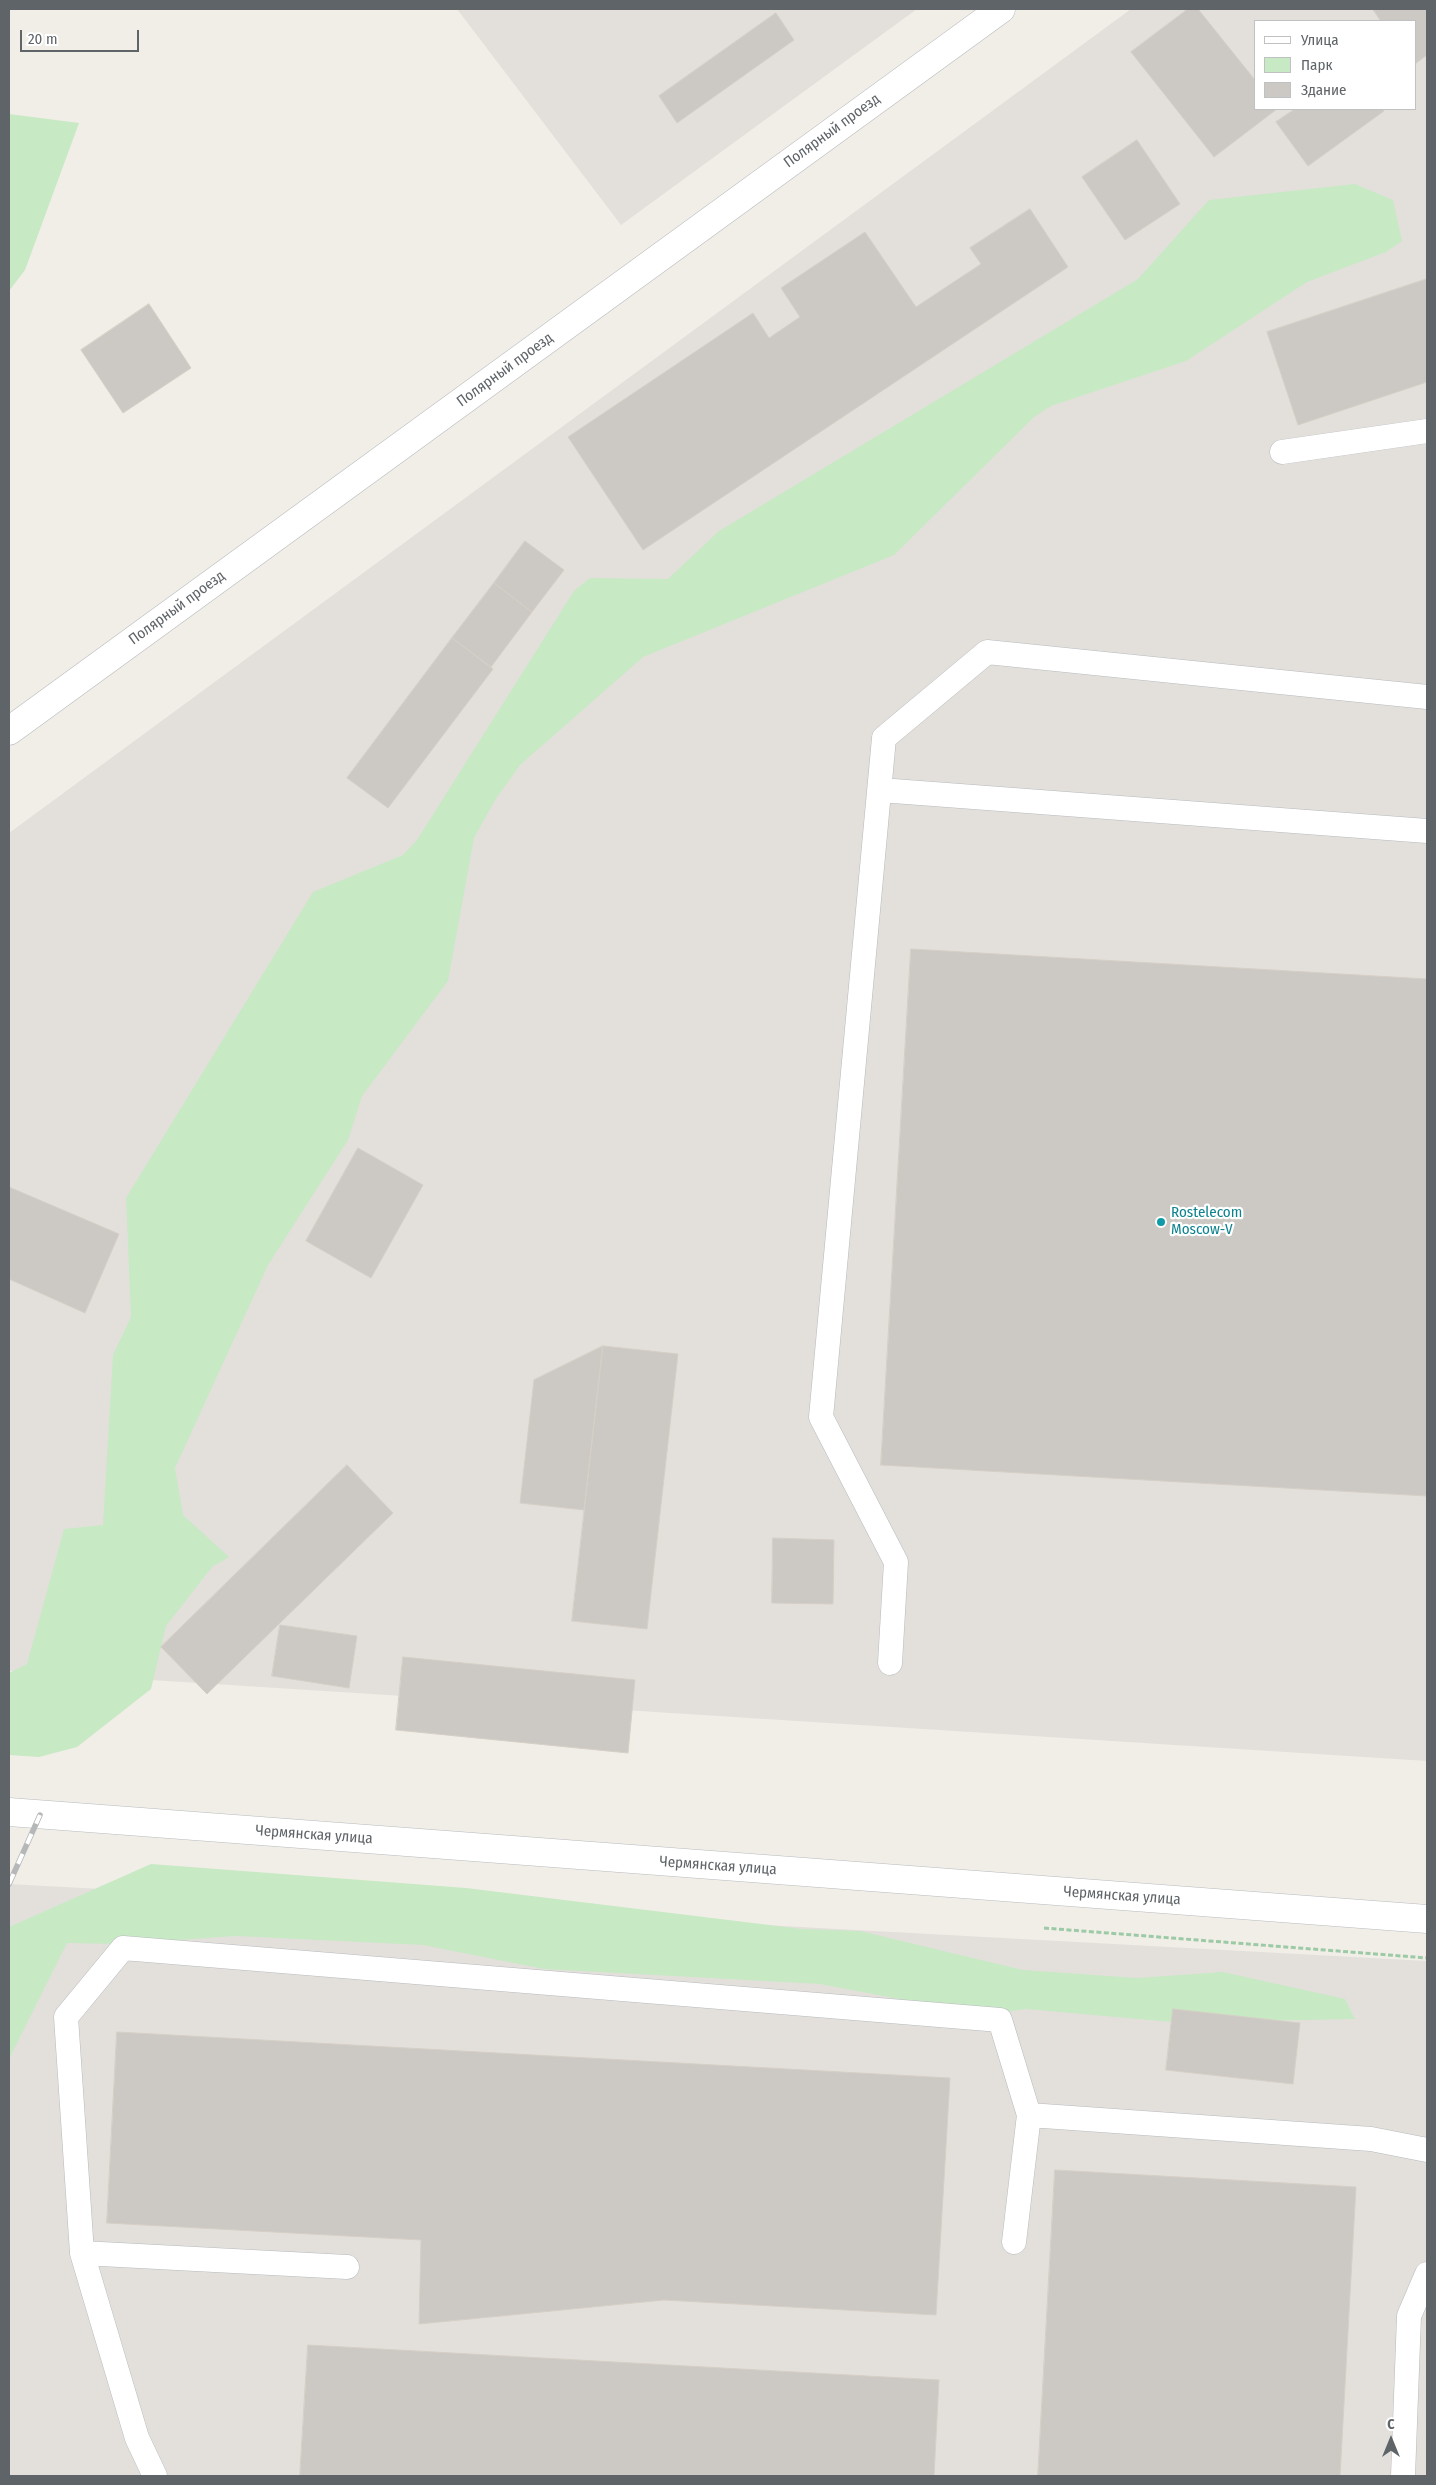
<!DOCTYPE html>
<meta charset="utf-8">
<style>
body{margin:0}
#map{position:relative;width:1436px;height:2485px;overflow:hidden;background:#f1eee7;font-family:"Fira Sans Condensed",sans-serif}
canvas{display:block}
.frame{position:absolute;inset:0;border:10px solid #5f6468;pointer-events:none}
.legend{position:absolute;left:1254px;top:20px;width:162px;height:90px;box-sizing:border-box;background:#fff;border:1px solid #bfc1c3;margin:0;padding:6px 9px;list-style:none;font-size:15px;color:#5f6468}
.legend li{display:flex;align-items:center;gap:10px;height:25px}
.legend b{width:25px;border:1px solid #bfc1c3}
.north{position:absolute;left:1366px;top:2415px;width:50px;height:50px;-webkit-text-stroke:4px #fff;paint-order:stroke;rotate:0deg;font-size:14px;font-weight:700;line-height:20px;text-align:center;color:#5f6468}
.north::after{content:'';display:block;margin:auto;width:18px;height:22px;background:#5f6468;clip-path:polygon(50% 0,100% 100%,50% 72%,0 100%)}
.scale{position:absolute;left:20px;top:30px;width:119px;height:22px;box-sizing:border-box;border:2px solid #5f6468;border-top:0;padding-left:6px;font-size:15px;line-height:18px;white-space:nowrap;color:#5f6468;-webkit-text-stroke:4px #fff;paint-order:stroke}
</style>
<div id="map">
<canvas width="1436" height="2485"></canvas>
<div class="frame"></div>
<ul class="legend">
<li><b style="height:6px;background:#fff"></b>Улица</li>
<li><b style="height:14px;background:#c7e9c4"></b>Парк</li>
<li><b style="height:14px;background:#ccc9c4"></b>Здание</li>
</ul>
<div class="north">С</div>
<div class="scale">20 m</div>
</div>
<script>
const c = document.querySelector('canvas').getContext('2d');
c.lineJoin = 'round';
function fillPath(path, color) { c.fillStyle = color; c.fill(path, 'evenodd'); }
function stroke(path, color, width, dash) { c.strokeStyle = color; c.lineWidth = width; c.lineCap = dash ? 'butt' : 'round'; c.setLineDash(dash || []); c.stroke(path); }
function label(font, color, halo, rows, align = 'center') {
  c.font = font + ' "Fira Sans Condensed",sans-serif'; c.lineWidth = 4.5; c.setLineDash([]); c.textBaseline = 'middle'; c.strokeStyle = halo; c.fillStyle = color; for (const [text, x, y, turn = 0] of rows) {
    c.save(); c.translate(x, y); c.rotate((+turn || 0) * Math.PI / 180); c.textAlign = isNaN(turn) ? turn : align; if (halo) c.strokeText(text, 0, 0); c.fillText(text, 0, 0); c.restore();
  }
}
const industrial = new Path2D(`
 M457,9h460l-296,216z
 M1131,9h296v1752l-1418,-90v-838zM1255,21h160v88h-160z
 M9,1884l1418,77v515h-1418z`);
const green = new Path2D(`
 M9,114l70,9 -54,147 -16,21z
 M1355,184l38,16 9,41 -16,11 -79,30 -121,79 -135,45 -17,11 -140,138 -251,102 -123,108 -25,35 -21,38 -26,143 -86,115 -14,44 -80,125 -93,203 8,47 46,42 -17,10 -46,59 -15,63 -74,58 -38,10 -30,-2v-82l18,-9 37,-135 39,-4 10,-170 18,-38 -5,-119 187,-306 90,-37 14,-15 157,-249 16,-13 78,1 51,-48 419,-252 71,-79z
 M151,1864l315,24 336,41 58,2 163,39 114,8 86,-6 122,27 10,20 -97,2 4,9 -236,-21 -43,6 -163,-31 -276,-15 -121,-24 -187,-9 -116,8 -53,-1 -58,116v-132z`);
const building = new Path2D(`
 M1188,9h10l57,71v29h22l-63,48 -83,-105z
 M1373,9h54v46l-12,9v-43h-34z
 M776,13l18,27 -117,83 -18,-27z
 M1295,109h87l2,2 -76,55 -32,-44z
 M1137,140l43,64 -55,36 -43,-63z
 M1030,209l38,58 -425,283 -75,-113 185,-124 16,25 31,-21 -19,-29 84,-56 51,75 65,-43 -11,-16z
 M1427,279v103l-129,43 -31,-93z
 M149,304l42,64 -68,45 -42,-63z
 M525,541l39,29 -32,42 -38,-29z
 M494,583l38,29 -41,55 -39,-29z
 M452,638l41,31 -105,139 -41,-30z
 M911,949l516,30v517l-546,-31z
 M358,1148l65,37 -52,93 -65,-37z
 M9,1187l110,47 -34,79 -76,-34z
 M603,1346l75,8 -31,275 -75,-8z
 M603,1346l-19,164 -64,-7 14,-123z
 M347,1465l46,48 -186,181 -46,-47z
 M773,1538l61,2 -1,64 -61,-1z
 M280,1625l77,11 -8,52 -77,-12z
 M403,1657l232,23 -7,73 -232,-23z
 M1173,2009l127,14 -7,61 -127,-14z
 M117,2032l833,46 -14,237 -272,-15 -245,24 2,-84 -314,-17z
 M1055,2170l301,17 -16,289h-302z
 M308,2345l631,35 -5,96h-634z`);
const path = new Path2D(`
 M1044,1928l383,30`);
const lane = new Path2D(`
 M1282,452l145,-21
 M880,790l547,41
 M890,1663l6,-101 -75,-145 63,-679 103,-86 440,45
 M1029,2115l342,24 56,11
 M82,2253l-16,-236 57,-69 877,72 29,95 -15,127
 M155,2476l-18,-38 -55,-185 265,14
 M1403,2476l6,-160 18,-42`);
const street = new Path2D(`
 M9,731l992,-722
 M9,1812l1418,107`);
const rail = new Path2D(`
 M9,1884l31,-69`);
const markers = [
 [1161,1222,5,"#0f9aa8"]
];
const streetNames = [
 ["Полярный проезд",832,131,-36],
 ["Полярный проезд",505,370,-36],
 ["Полярный проезд",177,608,-36],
 ["Чермянская улица",314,1835,4],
 ["Чермянская улица",718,1866,4],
 ["Чермянская улица",1122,1896,4]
];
const cultureNames = [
 ["Rostelecom",1171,1213],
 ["Moscow-V",1171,1230]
];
fillPath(industrial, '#e3e0dc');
fillPath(green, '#c7e9c4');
fillPath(building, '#ccc9c4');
stroke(building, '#d6cfc5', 1);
stroke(lane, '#b8babe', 25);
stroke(street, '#b8babe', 29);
stroke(path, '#9dcaa6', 3, [5, 2.5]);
stroke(lane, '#fff', 24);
stroke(street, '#fff', 28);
stroke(rail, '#b6b7b8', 5.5);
stroke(rail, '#fff', 4, [11]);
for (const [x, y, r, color] of markers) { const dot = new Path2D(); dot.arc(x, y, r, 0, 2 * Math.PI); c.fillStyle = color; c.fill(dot); stroke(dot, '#fff', 2); }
label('15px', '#5f6468', '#fff', streetNames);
label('15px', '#0d838f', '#fff', cultureNames, 'left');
</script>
